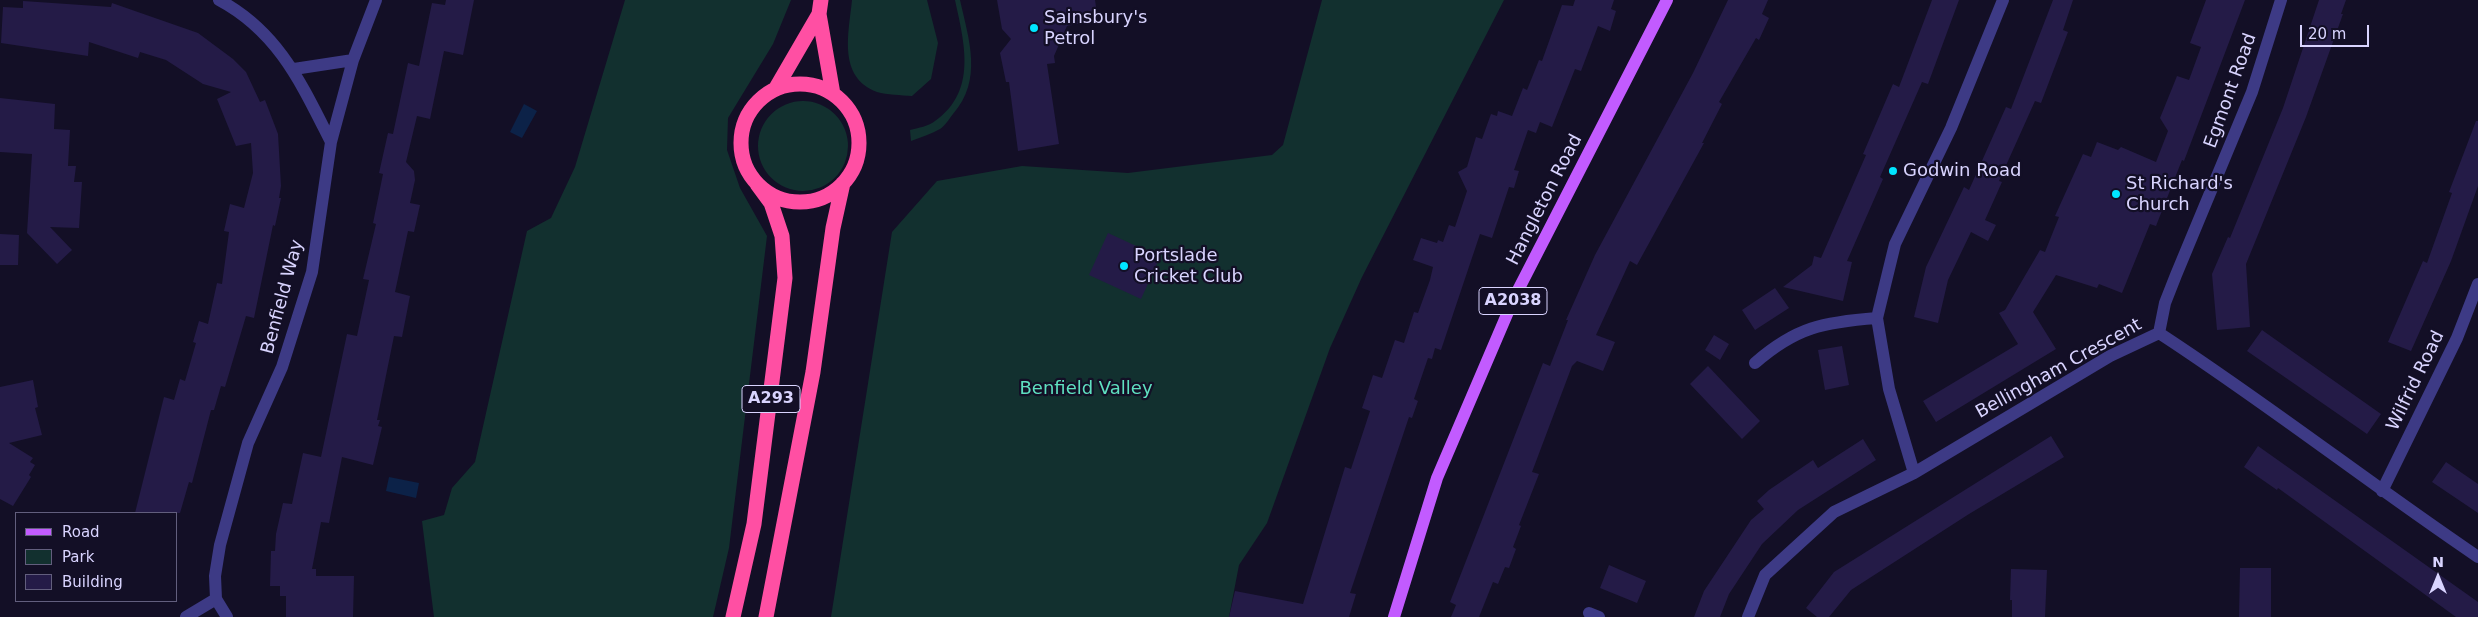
<!DOCTYPE html>
<style>
body{margin:0}
#map{position:relative;width:2478px;height:617px;overflow:hidden;background:#130f26;font-family:"DejaVu Sans",sans-serif}
canvas{display:block}
.legend{position:absolute;left:15px;top:512px;width:162px;height:90px;box-sizing:border-box;background:#130f26;border:1px solid #625e7d;margin:0;padding:6px 9px;list-style:none;font-size:15px;color:#d9d4ff}
.legend li{display:flex;align-items:center;gap:10px;height:25px}
.legend b{width:25px;border:1px solid #625e7d}
.north{position:absolute;left:2413px;top:552px;width:50px;height:50px;-webkit-text-stroke:4px #130f26;paint-order:stroke;rotate:0deg;font-size:14px;font-weight:700;line-height:20px;text-align:center;color:#d9d4ff}
.north::after{content:'';display:block;margin:auto;width:18px;height:22px;background:#d9d4ff;clip-path:polygon(50% 0,100% 100%,50% 72%,0 100%)}
.scale{position:absolute;left:2300px;top:25px;width:69px;height:22px;box-sizing:border-box;border:2px solid #d9d4ff;border-top:0;padding-left:6px;font-size:15px;line-height:18px;white-space:nowrap;color:#d9d4ff;-webkit-text-stroke:4px #130f26;paint-order:stroke}
</style>
<div id="map">
<canvas width="2478" height="617"></canvas>
<ul class="legend">
<li><b style="height:6px;background:#c25bff"></b>Road</li>
<li><b style="height:14px;background:#12302f"></b>Park</li>
<li><b style="height:14px;background:#241b47"></b>Building</li>
</ul>
<div class="north">N</div>
<div class="scale">20 m</div>
</div>
<script>
const c = document.querySelector('canvas').getContext('2d');
c.lineJoin = 'round';
function fillPath(path, color) { c.fillStyle = color; c.fill(path, 'evenodd'); }
function stroke(path, color, width, dash) { c.strokeStyle = color; c.lineWidth = width; c.lineCap = dash ? 'butt' : 'round'; c.setLineDash(dash || []); c.stroke(path); }
function label(font, color, halo, rows, align = 'center') {
  c.font = font + ' "DejaVu Sans",sans-serif'; c.lineWidth = 4.5; c.setLineDash([]); c.textBaseline = 'middle'; c.strokeStyle = halo; c.fillStyle = color; for (const [text, x, y, turn = 0] of rows) {
    c.save(); c.translate(x, y); c.rotate((+turn || 0) * Math.PI / 180); c.textAlign = isNaN(turn) ? turn : align; if (halo) c.strokeText(text, 0, 0); c.fillText(text, 0, 0); c.restore();
  }
}
const green = new Path2D(`
 M625,0h166l-18,44 -45,74 -1,32 13,38 27,48 -38,312 -16,69h-279l-12,-96 22,-6 8,-27 23,-26 52,-231 24,-13 24,-51z
 M852,0h75l11,43 -7,36 -19,17c-11,-1 -25,-1 -35,-4 -40,-15 -28,-60 -25,-92z
 M955,0h5c9,40 23,80 -7,114 -4,5 -8,12 -13,15 -9,5 -19,8 -29,12l-1,-11c8,-2 19,-4 25,-9 43,-30 29,-79 20,-121z
 M1322,0h182l-142,277 -32,71 -63,175 -28,42 -10,52h-398l61,-385 45,-51 85,-15 106,7 144,-18 11,-10z
 M758 146a45 45 0 1 1 90 0a45 45 0 1 1-90 0Z`);
const water = new Path2D(`
 M524,104l13,7 -15,27 -12,-6z
 M389,477l30,6 -3,15 -30,-7z`);
const building = new Path2D(`
 M446,0h28l-11,55 -19,-4 -14,68 -13,-3 -11,46 8,9 1,9 -5,23 10,2 -6,27 -6,-1 -13,61 15,4 -8,41 -8,-1 -17,84h3l-2,6 4,1 -9,38 -31,-8 -13,66 -8,-1 -9,47h4v7h38l-1,41h-67v-21h-6v-10h-10l1,-35h4l1,-17 7,-31 9,1 11,-51 18,4 26,-123 10,2 12,-56 -6,-1 13,-55 -3,-1 10,-49 -4,-1 9,-40 5,1 15,-71 11,3 13,-63 13,2z
 M997,0h98l3,20 -31,6 -13,30 1,7 -8,1 12,80 -41,7 -9,-69h-3l-6,-29 11,-14 -9,-10z
 M1575,0h39l-3,9 5,2 -6,20 -12,-5 -17,45 -6,-2 -23,58 -12,-5 -4,11 -8,-3 -14,40 5,1 -5,17 -5,-1 -17,51 -12,-4 -39,116 -6,-2 -3,11 -4,-1 -14,41 4,2 -6,17 -3,-1 -59,176 6,1 -7,23h-120l6,-26 68,13 42,-137 6,2 19,-58 -8,-3 11,-33 9,3 13,-38 9,3 10,-31 4,1 12,-33 3,-13 -20,-7 8,-22 16,5 1,-3 5,2 6,-17 6,2 12,-36 -9,-19 9,-5 9,-30 6,2 9,-25 6,2 1,-5 14,5 11,-28 4,2 12,-30 3,1 20,-56 11,1z
 M1728,0h40l-6,14 7,4 -10,22 -3,-2 -37,64 3,2 -20,39h2l-67,122 -7,-4 -34,74 19,7 -12,29 -26,-10 -5,5 -40,106 7,2 -20,51 2,1 -8,21 3,2 -7,19 -4,-1 -7,17 -5,-2 -14,35h-28l5,-12 -6,-3 93,-239 7,3 18,-46h-2l29,-65 98,-182z
 M1932,0h27l-31,84 -6,-2 -42,95 3,2 -36,82 5,1 -9,39 -60,-14 29,-22 2,-9 7,2 45,-103 -3,-1 30,-70 6,3z
 M2053,0h20l-10,30 5,2 -27,71 -6,-2 -36,80 3,1 -17,38 11,5 -8,16 -17,-9 -23,48 -10,43 -24,-6 12,-50 38,-80 5,3 37,-83 5,2z
 M2206,0h39l-61,161 -2,-1 -26,66 -6,-2 -28,69 -23,-9 -2,4 -41,-13 -23,37 23,37 -120,73 -13,-21 95,-57 -19,-31 6,-3 35,-60 5,2 14,-35 -4,-1 28,-62 8,3 6,-15 21,8 3,-3 35,15 12,-31 -8,-13 13,-32 4,-10 12,4 12,-33 -11,-4z
 M2319,0h27l-5,14h2l-37,103 -60,147 4,63 -33,3 -5,-56 16,-37 2,1 53,-130z
 M23,1l88,6 1,-4 86,30 35,26 13,13 14,30 5,-2 13,34 3,52 -2,12h2l-6,28 -2,-1 -19,93 -8,-2 -21,71 -4,-1 -7,24h-3l-19,73 -3,-1 -9,31h-45l29,-116 10,3 6,-21 5,2 11,-38 -3,-1 6,-21 9,3 9,-41 5,1 7,-52 -5,-1 6,-27 14,4 9,-35 -2,-30 -15,3 -19,-47 14,-7 -28,-8 -37,-24 -26,-8 -2,6 -49,-16 -1,14 -87,-13 2,-36 20,1z
 M0,98l55,6 -1,25 16,1 -2,36h8l-2,16h8l-3,46 -29,-1 22,23 -15,14 -30,-31 5,-79 -32,-2z
 M2476,121h2v65l-27,75 -40,90 -23,-9 35,-81 4,2 25,-70 -3,-1z
 M1108,233l52,24 -19,42 -52,-24z
 M0,234l19,1 -1,30h-18z
 M1775,288l14,20 -34,22 -13,-20z
 M2262,330l119,84 -14,20 -120,-83z
 M1714,335l15,9 -9,16 -15,-10z
 M1842,346l7,39 -24,5 -7,-40z
 M1708,366l52,55 -18,18 -52,-55z
 M33,380l5,27 -3,1 7,27 -33,8 24,15 -3,4 5,3 -6,10 2,2 -18,29 -13,-7v-112z
 M2051,436l13,21 -95,57 -118,76 -22,27h-12l-11,-9 28,-36z
 M1863,439l13,21 -78,50 -36,34 -33,50 -9,23h-26l10,-26 47,-71 13,-11 -7,-8 12,-11 44,-30 5,8z
 M2258,446l220,156v15h-22l-178,-129 -1,2 -33,-23z
 M2446,462l32,22v29l-46,-31z
 M1609,565l37,16 -9,22 -37,-15z
 M2240,568h31v49h-32z
 M2011,569l36,1 -2,47h-33v-17h-2z`);
const street = new Path2D(`
 M219,0c60,32 83,85 112,142
 M294,69l59,-9
 M2159,333l6,-30 11,-28 76,-183 29,-92
 M1755,363c41,-36 69,-41 122,-45
 M1914,473l-25,-84 -12,-71 18,-74 56,-116 52,-128
 M2382,491l75,-153 21,-54
 M1589,613l10,4
 M186,617l30,-18
 M227,617l-11,-18 -1,-23 5,-31 28,-102 34,-76 30,-95 19,-130 22,-82 23,-60
 M1748,617l17,-42 69,-63 80,-39 196,-117 49,-23c109,71 211,151 319,224`);
const primary = new Path2D(`
 M1394,617l43,-139 77,-180 153,-298`);
const highway = new Path2D(`
 M821,0l-2,14 14,80
 M741 143a59 59 0 1 1 118 0a59 59 0 1 1-118 0Z
 M776,88l43,-74
 M733,617l21,-93 31,-246 -3,-42 -11,-33 -14,-19
 M766,617l47,-245 20,-144 10,-45`);
const markers = [
 [1034,28,5,"#00e5ff"],
 [1893,171,5,"#00e5ff"],
 [2116,194,5,"#00e5ff"],
 [1124,266,5,"#00e5ff"]
];
const shields = [
 [1513,301,68],
 [771,399,58]
];
const shieldNames = [
 ["A2038",1513,301],
 ["A293",771,399]
];
const poiNames = [
 ["Sainsbury's",1044,18],
 ["Petrol",1044,39],
 ["Godwin Road",1903,171],
 ["St Richard's",2126,184],
 ["Church",2126,205],
 ["Portslade",1134,256],
 ["Cricket Club",1134,277]
];
const streetNames = [
 ["Egmont Road",2231,91,-70],
 ["Hangleton Road",1545,200,-63],
 ["Benfield Way",283,297,-75],
 ["Bellingham Crescent",2059,369,-29],
 ["Wilfrid Road",2416,381,-64]
];
const parkNames = [
 ["Benfield Valley",1086,389]
];
fillPath(green, '#12302f');
fillPath(water, '#0c2248');
fillPath(building, '#241b47');
stroke(street, '#3d3a85', 12);
stroke(primary, '#c25bff', 12);
stroke(highway, '#ff4fa3', 15);
for (const [x, y, r, color] of markers) { const dot = new Path2D(); dot.arc(x, y, r, 0, 2 * Math.PI); c.fillStyle = color; c.fill(dot); stroke(dot, '#130f26', 2); }
for (const [x, y, w] of shields) { const box = new Path2D(); box.roundRect(x - w / 2, y - 13.5, w, 27, 4); c.fillStyle = '#130f26'; c.fill(box); stroke(box, '#d9d4ff', 1); }
label('bold 16px', '#d9d4ff', null, shieldNames);
label('18px', '#d9d4ff', '#130f26', poiNames, 'left');
label('18px', '#d9d4ff', '#130f26', streetNames);
label('18px', '#5fe0c0', '#130f26', parkNames);
</script>
